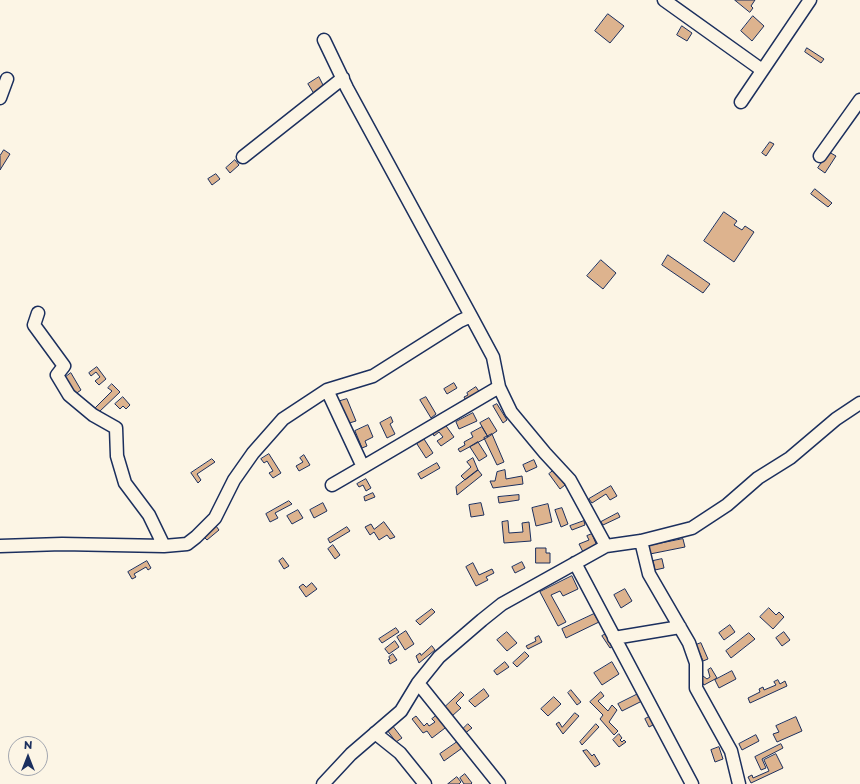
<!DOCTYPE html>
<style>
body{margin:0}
#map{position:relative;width:860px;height:784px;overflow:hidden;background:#fcf5e5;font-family:"Playpen Sans",sans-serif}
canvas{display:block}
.north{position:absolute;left:8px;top:736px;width:40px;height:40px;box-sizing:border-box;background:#fcf5e5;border:1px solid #a2a6af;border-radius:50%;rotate:0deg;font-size:11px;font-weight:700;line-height:16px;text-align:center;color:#1b2f5e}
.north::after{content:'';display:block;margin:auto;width:14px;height:18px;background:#1b2f5e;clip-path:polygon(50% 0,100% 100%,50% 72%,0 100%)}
</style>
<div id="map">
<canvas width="860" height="784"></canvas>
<div class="north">N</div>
</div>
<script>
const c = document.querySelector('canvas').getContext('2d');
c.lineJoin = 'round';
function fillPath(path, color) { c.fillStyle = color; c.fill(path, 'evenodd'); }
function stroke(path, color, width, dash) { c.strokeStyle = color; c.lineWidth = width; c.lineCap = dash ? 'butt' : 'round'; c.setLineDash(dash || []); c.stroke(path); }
const building = new Path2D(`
 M735,0h20l-4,6 2,2 -3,4z
 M608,14l16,12 -14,17 -15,-12z
 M753,16l11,10 -12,15 -11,-10z
 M682,26l10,7 -5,8 -10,-6z
 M807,48l17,11 -3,4 -16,-11z
 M319,77l7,14 -10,6 -8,-13z
 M770,142l4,2 -8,12 -4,-3z
 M4,150l6,4 -10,16v-14z
 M829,152l7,4 -11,17 -7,-5z
 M235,160l4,5 -9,8 -4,-5z
 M216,174l4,5 -8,6 -4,-6z
 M815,189l17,14 -4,4 -17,-13z
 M724,212l13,9 -3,4 8,5 3,-4 9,6 -20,30 -30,-21z
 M668,255l42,29 -7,9 -41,-28z
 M601,260l15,13 -13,16 -16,-13z
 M97,367l9,12 -7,6 -4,-4 5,-4 -4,-5 -5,4 -2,-3z
 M71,373l10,17 -7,5 -11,-16z
 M454,383l3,5 -10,6 -3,-5z
 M112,384l8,8 -21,20 -4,-4 17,-17 -4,-3z
 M476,387l4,6 -14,8 -2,-4 4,-2 -1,-2z
 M123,397l7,8 -4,4 -3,-3 -3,3 -5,-5z
 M426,397l10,17 -5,4 -11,-18z
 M347,399l9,22 -10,3 -9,-22z
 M497,404l10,16 -4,3 -10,-17z
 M473,413l4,8 -18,8 -3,-7z
 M391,417l2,5 -3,2 5,10 -8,4 -7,-15z
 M489,418l8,13 -9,6 -8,-14z
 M444,423l10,14 -13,9 -4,-5 6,-4 -4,-5 -5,4 -2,-5z
 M368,425l5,12 -8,4 2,5 -5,2 -7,-17z
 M482,427l6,10 -28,15 -2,-3 7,-4 -1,-3 9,-5 -2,-4z
 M492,434l12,28 -7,3 -13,-27z
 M424,439l9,14 -7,5 -9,-14z
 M478,442l9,14 -8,5 -9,-14z
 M269,454l12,19 -8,5 -4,-5 4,-2 -6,-10 -3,2 -3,-4z
 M304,455l6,10 -11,6 -3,-5 7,-4 -3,-4z
 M473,458l5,12 -13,10 -4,-4 10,-9 -4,-5z
 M212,459l3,3 -18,12 4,6 -3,3 -7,-10z
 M534,460l3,7 -11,5 -3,-7z
 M437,463l3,5 -19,11 -3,-5z
 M478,470l4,5 -25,20 -1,-8z
 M505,470l1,9 16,-3 1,8 -30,4 -3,-7h5l2,-9z
 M554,470l11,15 -5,4 -11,-15z
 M366,479l5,9 -5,3 -3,-6 -4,2 -2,-3z
 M611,486l6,10 -7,4 -4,-6 -14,9 -3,-4z
 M373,493l2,4 -10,4 -1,-4z
 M519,495v5l-20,3 -1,-6z
 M289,501l3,3 -17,9 3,5 -8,4 -4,-8z
 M323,503l4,8 -13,7 -4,-8z
 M481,503l3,12 -13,2 -2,-12z
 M548,504l4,18 -16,4 -4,-18z
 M562,508l6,16 -7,3 -6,-17z
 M298,510l5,8 -11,6 -5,-8z
 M618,513l2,4 -17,8 -2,-3z
 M508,521l1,12 14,-1 -1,-9 7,-1 2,19 -27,2 -2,-21z
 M584,521l1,4 -13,5 -2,-4z
 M384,522l11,15 -5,2 -3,-4 -8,5 -5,-8 -4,3 -5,-8 6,-3 3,5z
 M216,526l3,4 -12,10 -3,-3z
 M347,527l3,4 -20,12 -2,-4z
 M592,534l5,12 -14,6 -4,-8 10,-4 -2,-4z
 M683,539l2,8 -35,7 -2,-8z
 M333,545l7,10 -5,4 -7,-10z
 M536,548h10v5h4v10h-14z
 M283,558l6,8 -5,3 -5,-8z
 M662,559l2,9 -9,2 -2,-9z
 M147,561l4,7 -3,2 -2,-3 -12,7 2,3 -4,2 -4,-7z
 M522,562l3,6 -10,5 -3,-6z
 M473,563l6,12 13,-6 2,4 -8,4 2,3 -12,6 -10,-19z
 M572,576l6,13 -15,7 -3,-5 -9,4 15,27 -8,4 -18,-34z
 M312,583l5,6 -11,8 -7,-10 4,-3 3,3z
 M625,589l7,12 -11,7 -7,-13z
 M769,608l7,7 3,-3 5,5 -11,12 -13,-12z
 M432,609l3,3 -15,13 -4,-4z
 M594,614l5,8 -33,16 -4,-9z
 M730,625l5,7 -11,8 -5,-7z
 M396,628l3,4 -17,11 -3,-4z
 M406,631l8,13 -9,6 -8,-13z
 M507,632l10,11 -10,8 -10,-11z
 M784,632l6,8 -8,6 -6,-8z
 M749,633l6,6 -24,19 -5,-7z
 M606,634l7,12 -3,2 -8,-12z
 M539,636l3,6 -14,7 -2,-3 10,-5 -1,-3z
 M395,641l4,6 -10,7 -4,-5z
 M701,643l7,16 -5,2 -7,-16z
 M432,646l3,4 -16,13 -3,-7 4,-3 1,2z
 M525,652l4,4 -12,11 -4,-4z
 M393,654l4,6 -7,4 -2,-4 2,-1 -1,-2z
 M505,662l4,5 -12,8 -3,-4z
 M612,662l7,12 -17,11 -8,-12z
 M711,668l6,10 -13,7 -3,-4 2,-5 4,3 3,-2 -2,-7z
 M732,671l4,8 -17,9 -4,-8z
 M778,680l2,4 5,-3 2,5 -37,17 -2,-5 12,-6 -1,-3 4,-2 1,3 12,-5 -2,-3z
 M484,689l5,7 -14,11 -6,-6z
 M571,690l10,12 -4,3 -9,-12z
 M461,692l3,3 -8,8 5,5 -9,8 -8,-8z
 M601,692l3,4 -6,5 10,10 4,-6 5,5 -8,12 9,9 -4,4 -14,-16 3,-4 -13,-13z
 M640,693l4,7 -22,11 -4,-7z
 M554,697l7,7 -13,12 -7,-7z
 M440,713l9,12 -17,13 -5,-7 -4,2 -11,-14 4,-3 8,10 3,-3 2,3 6,-4 -3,-3z
 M575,713l4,3 -16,18 -7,-10 3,-2 3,5z
 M653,715l4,8 -8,4 -4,-8z
 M796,717l6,14 -25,11 -4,-8 6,-2 -3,-6z
 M468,724l4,4 -8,6 -3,-3z
 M596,724l3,3 -17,18 -2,-3z
 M392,725l10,13 -6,4 -9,-12z
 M619,734l3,4 -2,2 2,2 2,-2 2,2 -7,5 -6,-7z
 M756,735l3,6 -17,9 -3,-6z
 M460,740l5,6 -21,15 -4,-7z
 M781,744l2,4 -21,11 4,9 -5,2 -6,-13z
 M719,747l4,12 -8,3 -4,-12z
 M587,750l5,6 2,-2 6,10 -5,3 -12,-16z
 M776,754l7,14 -32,15 -3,-6 4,-2 1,3 16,-7 -5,-11z
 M465,774l7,9 -1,1h-7l-4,-6z
 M457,777l4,5 -2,2h-11z`);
const minor = new Path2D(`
 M664,0l98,70
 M324,40l23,48 124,228
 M0,98l7,-19
 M741,102l69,-102
 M820,156l40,-56
 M243,157l100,-79
 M38,313l-4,12 30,41 -7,9 12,20 24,20 23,13 1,28 8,27 24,32 15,31
 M327,390l36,77 136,-80
 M332,485l31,-18
 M641,541l8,33 40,69 7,20v25l35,63 8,33
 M0,546l62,-2 102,2 23,-2 9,-7 19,-19 19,-38 19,-27 30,-34 44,-29 46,-14 87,-55 11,-5 22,41 6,30 12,25 34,41 25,27 36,66 35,-5 51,-13 35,-23 31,-27 32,-20 46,-39 24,-16
 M575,563l117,221
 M614,638l66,-11
 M418,683l81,101
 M375,733l25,20 25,31
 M323,784l28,-30 50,-43 17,-28 21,-26 43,-37 20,-16 104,-58`);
fillPath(building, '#ddb38e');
stroke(building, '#1b2f5e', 1);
stroke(minor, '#1b2f5e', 15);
stroke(minor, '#fcf5e5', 12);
</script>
